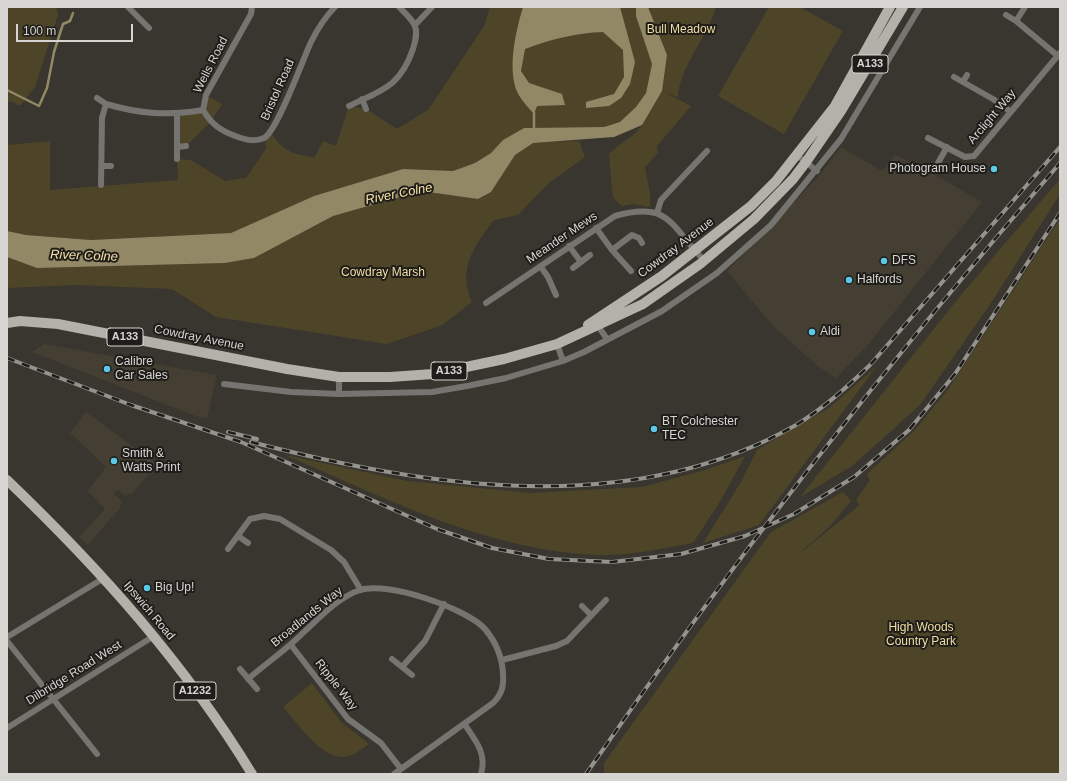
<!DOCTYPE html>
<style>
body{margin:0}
#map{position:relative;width:1067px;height:781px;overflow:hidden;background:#38362e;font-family:Helvetica,sans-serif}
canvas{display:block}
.frame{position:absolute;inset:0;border:8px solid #d7d5d1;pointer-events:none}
.scale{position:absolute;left:16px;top:24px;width:117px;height:18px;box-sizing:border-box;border:2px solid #d7d5d1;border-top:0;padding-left:5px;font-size:12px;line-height:14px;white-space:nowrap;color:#d7d5d1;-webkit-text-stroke:3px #1e1d1a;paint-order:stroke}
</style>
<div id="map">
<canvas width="1067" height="781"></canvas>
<div class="frame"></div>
<div class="scale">100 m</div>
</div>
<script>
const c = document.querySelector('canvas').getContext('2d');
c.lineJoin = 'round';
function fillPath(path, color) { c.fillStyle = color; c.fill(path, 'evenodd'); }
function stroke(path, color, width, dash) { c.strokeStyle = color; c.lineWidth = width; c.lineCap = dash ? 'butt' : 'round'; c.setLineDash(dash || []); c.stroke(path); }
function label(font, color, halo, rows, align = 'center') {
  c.font = font + ' Helvetica,sans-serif'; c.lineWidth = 4; c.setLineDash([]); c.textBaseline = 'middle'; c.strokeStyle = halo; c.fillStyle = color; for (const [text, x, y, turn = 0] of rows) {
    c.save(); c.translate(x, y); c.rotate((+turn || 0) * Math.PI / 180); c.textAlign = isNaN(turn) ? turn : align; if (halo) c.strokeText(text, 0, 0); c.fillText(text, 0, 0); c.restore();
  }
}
const built = new Path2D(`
 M841,147l41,24 13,-16 23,10 64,37 -115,144 -31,32 -17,-11 -46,-41 -46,-55 92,-95z
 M44,344l173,31 -10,44 -14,-4 -161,-63z
 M86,412l71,52 -24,29 -8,3 -7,-6 -4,4 8,7 -2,7 -32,37 -9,-8 26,-28 -17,-18 18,-24 -36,-34z`);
const green = new Path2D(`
 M7,7h49l2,8 -23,72 -14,18h-4l-3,-3h-7z
 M490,7h146v9l16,48 -6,29 -10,14 -15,15 -17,5 -80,1 -21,12 -12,13 -16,10 -22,8 -50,-2 -89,27 -83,37 -140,7 -65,-5 -19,-4v-86l43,-4v49l128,-10 -1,-21 14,1 34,21 21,-3 20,-29 -1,-11 6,-5c11,17 24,23 44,24l8,-16 13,5 13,-40 17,3 31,20 31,-19 56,-84z
 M648,7h68c-8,30 -37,60 -38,90l-12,-4 25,13 -34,40 1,7 -13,14c2,14 7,27 5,40l-16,-3 -12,2 -9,-8 -4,-44c11,-12 24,-15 33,-29l25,-70z
 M769,7h31l43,24 -59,103 -66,-38z
 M206,95l16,9 -12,19 -24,23 -9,1v-33l26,-4z
 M579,141l6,16 -36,26 -31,32 -24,5c-20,26 -37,49 -22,82l-30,23 -55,19 -171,-27 -44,-28 -95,-4 -70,3v-31l30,11 188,-5 29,-5 79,-42 88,-25 57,8 13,-7 24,-37 18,-13z
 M1060,179v15l-67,106 -73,105 -68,61 -52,31 160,-201z
 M1060,219v555h-456v-11l167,-231 72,-40 8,9 -23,27 -34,30 66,-53 -4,-5 14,-20 -3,-6 47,-43 33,-40z
 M876,367l-117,158 -56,18 38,-61 16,-32 72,-42z
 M285,455l122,26 124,12 111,-6 63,-17 40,-14 -24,44 -28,43c-29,5 -59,12 -89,12 -113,-2 -218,-57 -319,-100z
 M312,683l29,39 28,22c-8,5 -15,12 -25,13 -24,1 -46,-34 -61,-50z`);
const water = new Path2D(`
 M523,7h97l15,55 -5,22 -9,14 -12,8 -23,2v-6l28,-8 10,-17 -1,-27 -20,-18c-27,1 -52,7 -78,17l-4,22 8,12 33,11 3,11 -28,1 -3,8c-6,-7 -15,-16 -18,-25 -8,-24 0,-59 7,-82z
 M636,7h12l19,48 -5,36 -20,34 -28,12 -81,6 -18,12 -24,37 -13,7 -57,-8 -88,25 -79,42 -29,5 -188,5 -30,-11v-26l19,4 65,5 140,-7 83,-37 89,-27 50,2 22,-8 16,-10 12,-13 21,-12 80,-1 16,-5 16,-15 10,-14 6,-29 -16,-48z`);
const stream = new Path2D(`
 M7,90l32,16 8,-18 7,-36 9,-28 7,-3 3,-8
 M534,131v-19`);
const street = new Path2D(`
 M128,7l21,21
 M1025,7l-9,14 42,35
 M1006,15l10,6
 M415,25l17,-18
 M954,77l39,22 18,13
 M963,82l4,-7
 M97,98l9,6
 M362,99l4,10
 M349,106c33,-16 51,-19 64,-57 2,-8 5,-15 2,-23 -3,-7 -11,-14 -16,-19
 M203,110c9,15 18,21 35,27 9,3 17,5 26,1 13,-6 39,-79 47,-96 6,-12 15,-26 24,-35
 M177,114v45
 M928,138l37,19 9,-1 86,-103
 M177,147l9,-1
 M797,155l20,16
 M938,163l9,-16
 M102,166h9
 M101,185l1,-67 4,-14c34,10 62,12 97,6l3,-15 45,-81 1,-7
 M657,213l4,-13 46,-49
 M596,228l16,22 19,21
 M569,246l12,16
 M612,250l20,-15 7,3 3,5
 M541,267l7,10 8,18
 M573,268l17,-13
 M486,303l129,-87c56,-16 56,12 90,45
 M598,326l9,13
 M557,344l6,17
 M224,384l67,8 48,2 93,-2 35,-6 39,-8 57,-17 21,-9 78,-41 55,-38 54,-48 70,-86 79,-132
 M339,394v-17
 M238,536l10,7
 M228,549l22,-30 14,-3 16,3 51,31 13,12 17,28
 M582,606l9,9
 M7,637l97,-59
 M7,641l90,113
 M291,645l57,74 33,24 20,26
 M392,659l20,16
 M502,660l54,-14 11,-5 39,-41
 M402,667l23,-26 19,-37
 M240,669l17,20
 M248,679c14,-12 29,-23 43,-35 20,-17 44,-46 69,-54 27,-9 106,18 125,39 10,12 17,28 18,44 1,13 -1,21 -10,30l-99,71
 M465,725c11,16 22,29 16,49
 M7,728l147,-92`);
const primary = new Path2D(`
 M7,323l13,-2 38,3 229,45 52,8h51l43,-3 71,-15 53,-15 86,-40 57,-40 54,-45 39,-40 13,-17 35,-51 62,-104
 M588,325l74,-49 89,-70 25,-25 59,-75 55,-99
 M7,480c93,89 178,184 245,294`);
const rail = new Path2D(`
 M7,358l124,47 110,37 196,87 55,19 57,11 63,3 69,-8 64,-18 49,-22 60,-37 55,-47 46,-56 105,-161
 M228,432l29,7
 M251,442c176,45 379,78 545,-17 28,-17 51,-38 74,-60l190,-218
 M586,774c146,-213 305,-416 474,-611`);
const markers = [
 [994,169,4,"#5ac8e6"],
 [884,261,4,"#5ac8e6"],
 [849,280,4,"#5ac8e6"],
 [812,332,4,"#5ac8e6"],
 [107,369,4,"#5ac8e6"],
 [654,429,4,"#5ac8e6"],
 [114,461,4,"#5ac8e6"],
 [147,588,4,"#5ac8e6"]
];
const shields = [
 [870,64,36],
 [125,337,36],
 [449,371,36],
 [195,691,42]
];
const shieldNames = [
 ["A133",870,64],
 ["A133",125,337],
 ["A133",449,371],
 ["A1232",195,691]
];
const parkNames = [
 ["Bull Meadow",681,30],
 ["Cowdray Marsh",383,273],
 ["High Woods",921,628],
 ["Country Park",921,642]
];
const streetNames = [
 ["Wells Road",211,65,-63],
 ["Bristol Road",278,90,-66],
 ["Arclight Way",992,117,-50],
 ["Meander Mews",562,238,-34],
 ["Cowdray Avenue",676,248,-37],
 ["Cowdray Avenue",199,338,11],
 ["Ipswich Road",149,611,50],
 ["Broadlands Way",307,617,-39],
 ["Dilbridge Road West",74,673,-32],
 ["Ripple Way",336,685,52]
];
const poiNames = [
 ["Photogram House",986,169,"right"],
 ["DFS",892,261],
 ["Halfords",857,280],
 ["Aldi",820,332],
 ["Calibre",115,362],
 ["Car Sales",115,376],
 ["BT Colchester",662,422],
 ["TEC",662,436],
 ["Smith &",122,454],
 ["Watts Print",122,468],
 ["Big Up!",155,588]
];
const waterNames = [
 ["River Colne",399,194,-11],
 ["River Colne",84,256,2]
];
fillPath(built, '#443f32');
fillPath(green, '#4e4529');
fillPath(water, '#938866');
stroke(stream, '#938866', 2.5);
stroke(street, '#757470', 6);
stroke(primary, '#b3b1a9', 10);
stroke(rail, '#94928d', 4);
stroke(rail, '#1e1d1a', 2.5, [8]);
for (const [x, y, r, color] of markers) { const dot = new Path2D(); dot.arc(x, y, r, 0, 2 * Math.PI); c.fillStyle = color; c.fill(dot); stroke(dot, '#1e1d1a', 1.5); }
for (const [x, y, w] of shields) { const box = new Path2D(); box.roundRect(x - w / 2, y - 9, w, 18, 3); c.fillStyle = '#1e1d1a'; c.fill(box); stroke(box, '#d7d5d1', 1); }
label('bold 11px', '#d7d5d1', null, shieldNames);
label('12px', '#f1dda2', '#1e1d1a', parkNames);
label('12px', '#d7d5d1', '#1e1d1a', streetNames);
label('12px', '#d7d5d1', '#1e1d1a', poiNames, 'left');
label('italic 13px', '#f6e2a6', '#1e1d1a', waterNames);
</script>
